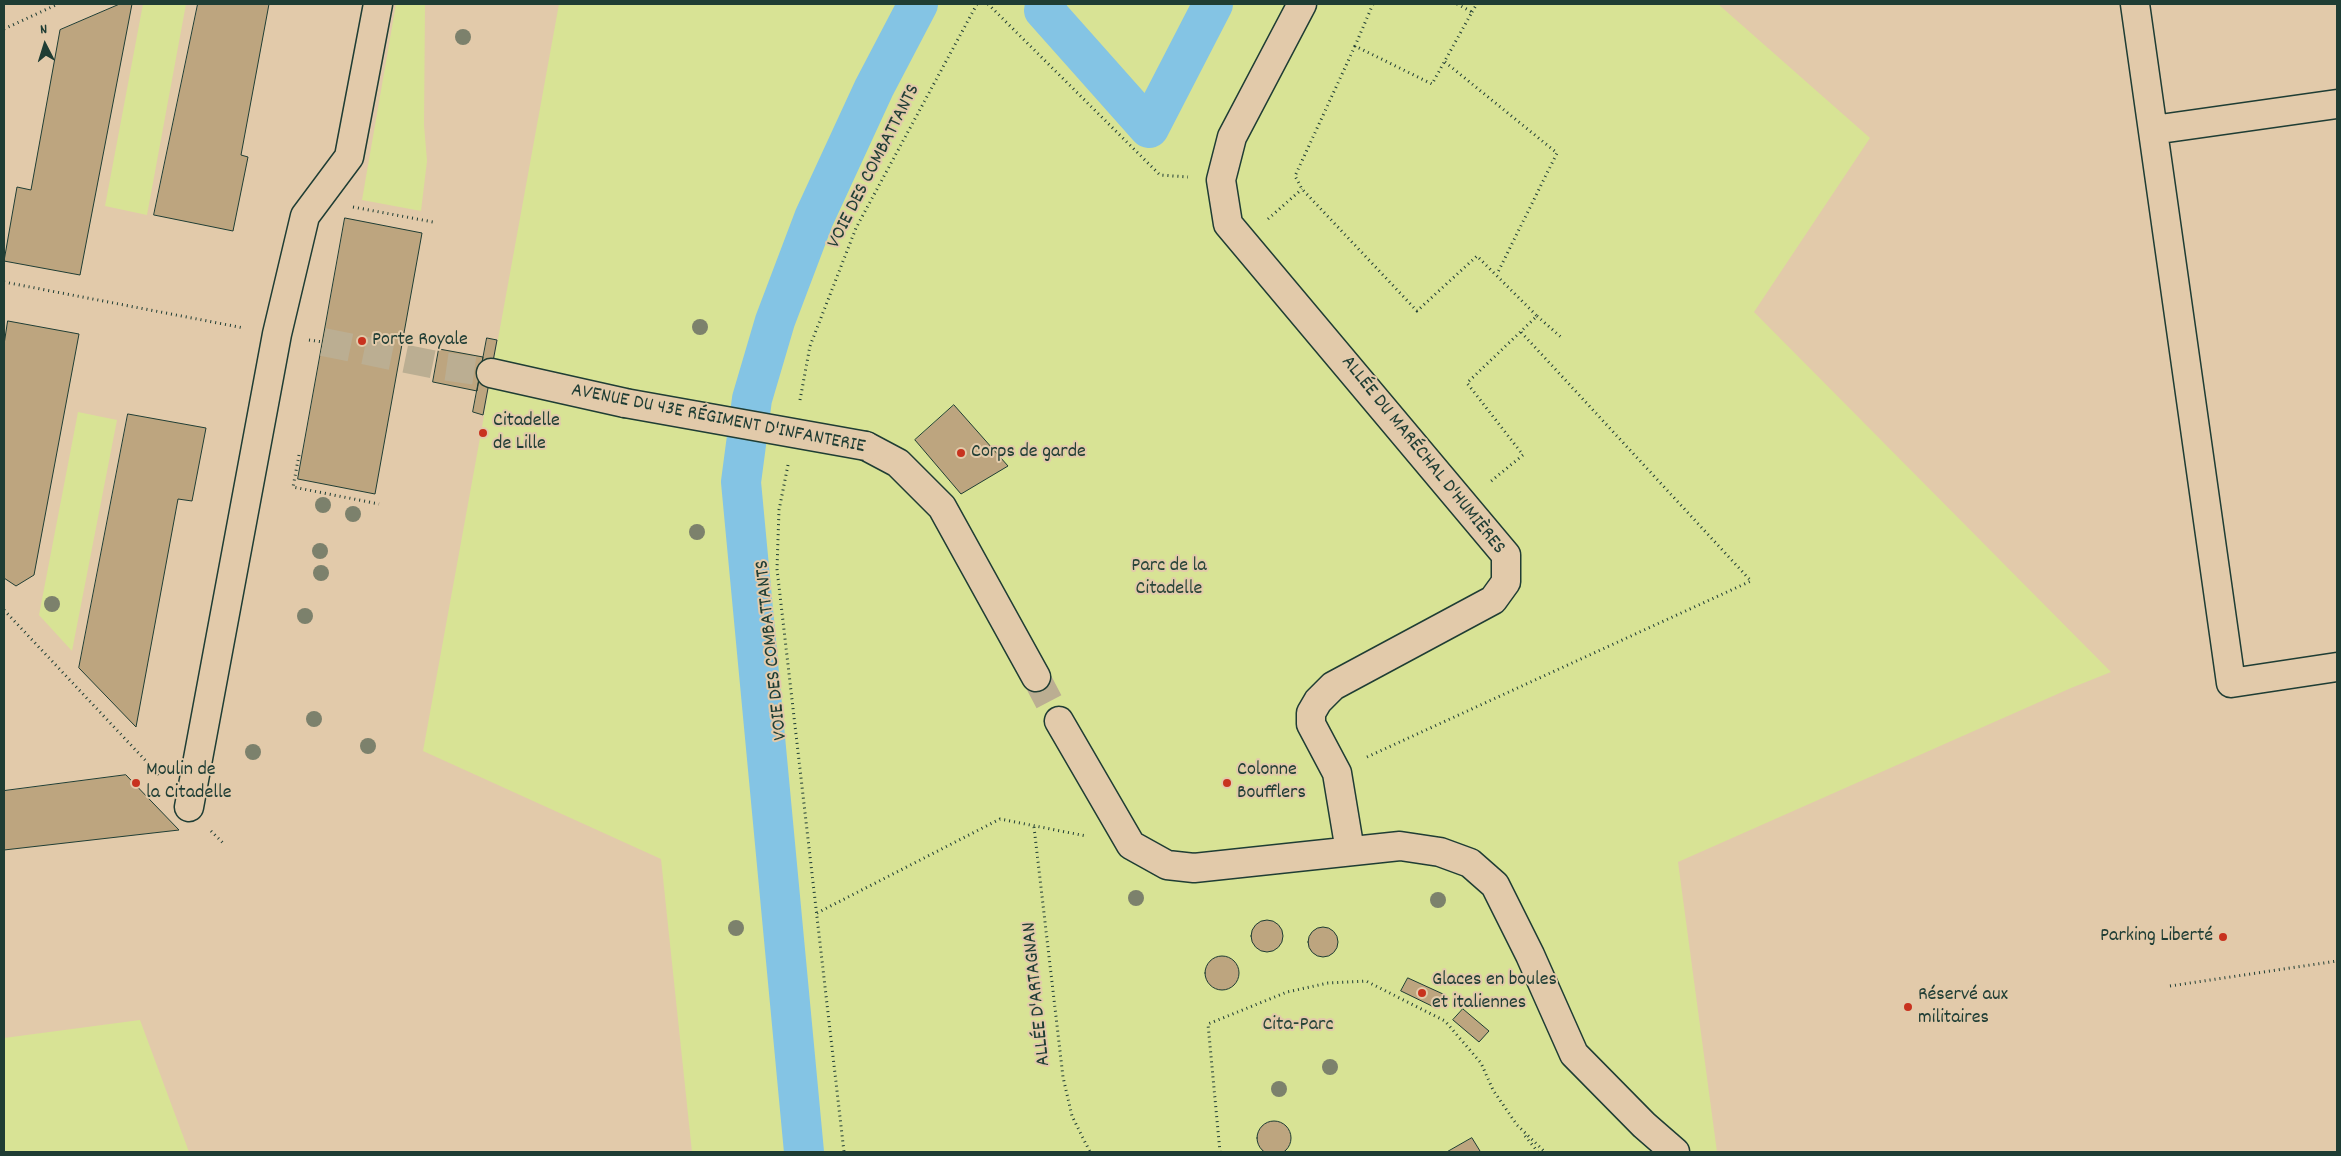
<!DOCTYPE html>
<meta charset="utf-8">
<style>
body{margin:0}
#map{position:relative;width:2341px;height:1156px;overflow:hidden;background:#e2caaa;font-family:Dekko,sans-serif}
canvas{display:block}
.frame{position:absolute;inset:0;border:5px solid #1f3d34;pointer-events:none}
.north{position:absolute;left:20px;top:20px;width:50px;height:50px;-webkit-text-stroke:4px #e2caaa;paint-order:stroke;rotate:355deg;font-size:14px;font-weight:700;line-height:20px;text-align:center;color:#1f3d34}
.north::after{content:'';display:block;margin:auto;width:18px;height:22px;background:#1f3d34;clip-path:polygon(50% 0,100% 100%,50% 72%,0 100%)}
</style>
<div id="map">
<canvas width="2341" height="1156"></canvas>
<div class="frame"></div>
<div class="north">N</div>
</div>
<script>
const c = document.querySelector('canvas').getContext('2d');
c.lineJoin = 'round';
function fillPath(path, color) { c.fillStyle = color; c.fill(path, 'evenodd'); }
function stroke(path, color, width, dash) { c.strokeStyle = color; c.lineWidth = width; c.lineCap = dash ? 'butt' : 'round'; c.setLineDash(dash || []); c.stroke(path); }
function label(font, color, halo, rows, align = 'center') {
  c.font = font + ' Dekko,sans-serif'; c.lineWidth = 4; c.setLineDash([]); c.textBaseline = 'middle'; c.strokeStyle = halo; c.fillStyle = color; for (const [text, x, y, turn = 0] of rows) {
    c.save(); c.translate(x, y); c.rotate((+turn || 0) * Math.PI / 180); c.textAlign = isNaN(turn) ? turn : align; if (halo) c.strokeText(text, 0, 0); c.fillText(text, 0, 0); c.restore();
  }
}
const green = new Path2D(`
 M143,4h43l-39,211 -42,-9z
 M396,4h29l-1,121 3,36 -6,50 -59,-11z
 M559,4h1159l152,134 -116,174 357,360 -40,16 -393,174 39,290h-1025l-31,-293 -238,-108z
 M78,412l39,8 -45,231 -33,-36z
 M140,1020l49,132h-185v-114z`);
const canal = new Path2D(`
 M1047,4l-3,6 105,118 64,-124
 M804,1152l-63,-670 11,-83 23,-78 39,-103 60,-130 44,-84`);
const building = new Path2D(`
 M120,4h12l-52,271 -76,-14 13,-74 14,3 29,-160z
 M198,4h71l-28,151 7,2 -15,74 -79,-16z
 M345,218l77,15 -47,261 -77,-15z
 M8,321l71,13 -45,241 -18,11 -12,-8v-233z
 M487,338l10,2 -14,75 -10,-3z
 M439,349l44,8 -6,34 -44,-9z
 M954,405l54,61 -47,28 -46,-54z
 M128,414l78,14 -14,73 -14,-2 -42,228 -57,-59z
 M126,775l53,55 -175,20v-59z
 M1251 936a16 16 0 1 1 32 0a16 16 0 1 1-32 0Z
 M1308 942a15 15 0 1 1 30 0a15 15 0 1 1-30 0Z
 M1205 973a17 17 0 1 1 34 0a17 17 0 1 1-34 0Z
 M1408,978l35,16 -7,14 -35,-17z
 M1463,1009l26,22 -10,11 -26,-22z
 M1257 1138a17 17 0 1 1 34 0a17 17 0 1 1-34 0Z
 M1472,1138l8,13 -2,1h-31z`);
const minorTunnel = new Path2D(`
 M323,342l113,23 55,8
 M1036,677l23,44`);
const path = new Path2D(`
 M988,4l172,171 28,2
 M1373,4l-18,42 77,38 40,-72 -15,-8
 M1472,12l5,-8
 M4,29l54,-25
 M1355,46l-60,130 7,13 115,122 60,-55 60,60 -70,67 56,72 -33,27
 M1445,62l112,91 -60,121
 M353,207l80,15
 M1268,219l34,-30
 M4,282l240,46
 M1537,316l25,22
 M309,340l14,2
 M800,400l10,-54 46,-118 121,-224
 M299,455l-6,32 86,17
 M788,465l-9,45 -2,59 67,583
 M4,610l157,167
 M1367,757l384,-176 -231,-250
 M1034,827l29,250 9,39 18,36
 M211,831l13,13
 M817,913l183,-94 86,17
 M2170,986l167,-25
 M1525,1136l13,16
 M1220,1152l-12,-128 79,-32 41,-9 38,-2 79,40 36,42 12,27 24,35 28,27`);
const minor = new Path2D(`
 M1302,4l-70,133 -11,43 7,44 278,331v27l-13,18 -160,86 -15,15 -7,12v11l26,49 13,78
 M2135,4l96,679 106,-16
 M2153,130l184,-26
 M491,373l134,30
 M866,446l32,17 44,44 94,170
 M1059,721l72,124 36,20 27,3 206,-22 40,6 30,11 25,22 35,70 44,99 70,71 31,27
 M189,807l88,-473 28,-118 44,-59 29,-153`);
const minorBridge = new Path2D(`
 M625,403l241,43`);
const trees = [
 [463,37],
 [700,327],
 [323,505],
 [353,514],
 [697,532],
 [320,551],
 [321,573],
 [52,604],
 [305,616],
 [314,719],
 [368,746],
 [253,752],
 [1136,898],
 [1438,900],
 [736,928],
 [1330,1067],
 [1279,1089]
];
const markers = [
 [362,341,5,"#c8321e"],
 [483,433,5,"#c8321e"],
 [961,453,5,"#c8321e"],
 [136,783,5,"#c8321e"],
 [1227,783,5,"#c8321e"],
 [2223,937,5,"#c8321e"],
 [1422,993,5,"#c8321e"],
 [1908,1007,5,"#c8321e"]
];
const streetNames = [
 ["VOIE DES COMBATTANTS",875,167,-63],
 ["AVENUE DU 43E RÉGIMENT D'INFANTERIE",718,420,11],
 ["ALLÉE DU MARÉCHAL D'HUMIÈRES",1422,456,51],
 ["VOIE DES COMBATTANTS",773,650,-96],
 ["ALLÉE D'ARTAGNAN",1038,994,-96]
];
const poiNames = [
 ["Porte Royale",372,341],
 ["Citadelle",493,422],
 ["de Lille",493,445],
 ["Corps de garde",971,453],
 ["Moulin de",146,771],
 ["la Citadelle",146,794],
 ["Colonne",1237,771],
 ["Boufflers",1237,794],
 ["Parking Liberté",2213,937,"right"],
 ["Glaces en boules",1432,981],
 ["et italiennes",1432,1004],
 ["Réservé aux",1918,996],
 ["militaires",1918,1019]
];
const parkNames = [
 ["Parc de la",1169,567],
 ["Citadelle",1169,590],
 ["Cita-Parc",1298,1026]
];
fillPath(green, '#d8e395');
stroke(canal, '#84c4e4', 40);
fillPath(building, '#bda57f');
stroke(building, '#1f3d34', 1);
stroke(minorTunnel, '#bbae92', 28, [28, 14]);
stroke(minor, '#1f3d34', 31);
stroke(path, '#1f3d34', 3, [1, 4]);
stroke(minor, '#e2caaa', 28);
stroke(minorBridge, '#1f3d34', 31, []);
stroke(minorBridge, '#e2caaa', 28);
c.fillStyle = '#7c816c';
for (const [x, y] of trees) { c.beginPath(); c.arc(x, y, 8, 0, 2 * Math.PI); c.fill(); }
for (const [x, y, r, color] of markers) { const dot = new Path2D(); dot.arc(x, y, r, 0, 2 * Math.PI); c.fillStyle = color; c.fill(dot); stroke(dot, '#e2caaa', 2); }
label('20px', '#1f3d34', '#e2caaa', streetNames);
label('20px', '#1f3d34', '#e2caaa', poiNames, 'left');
label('20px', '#284539', '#e2caaa', parkNames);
</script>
